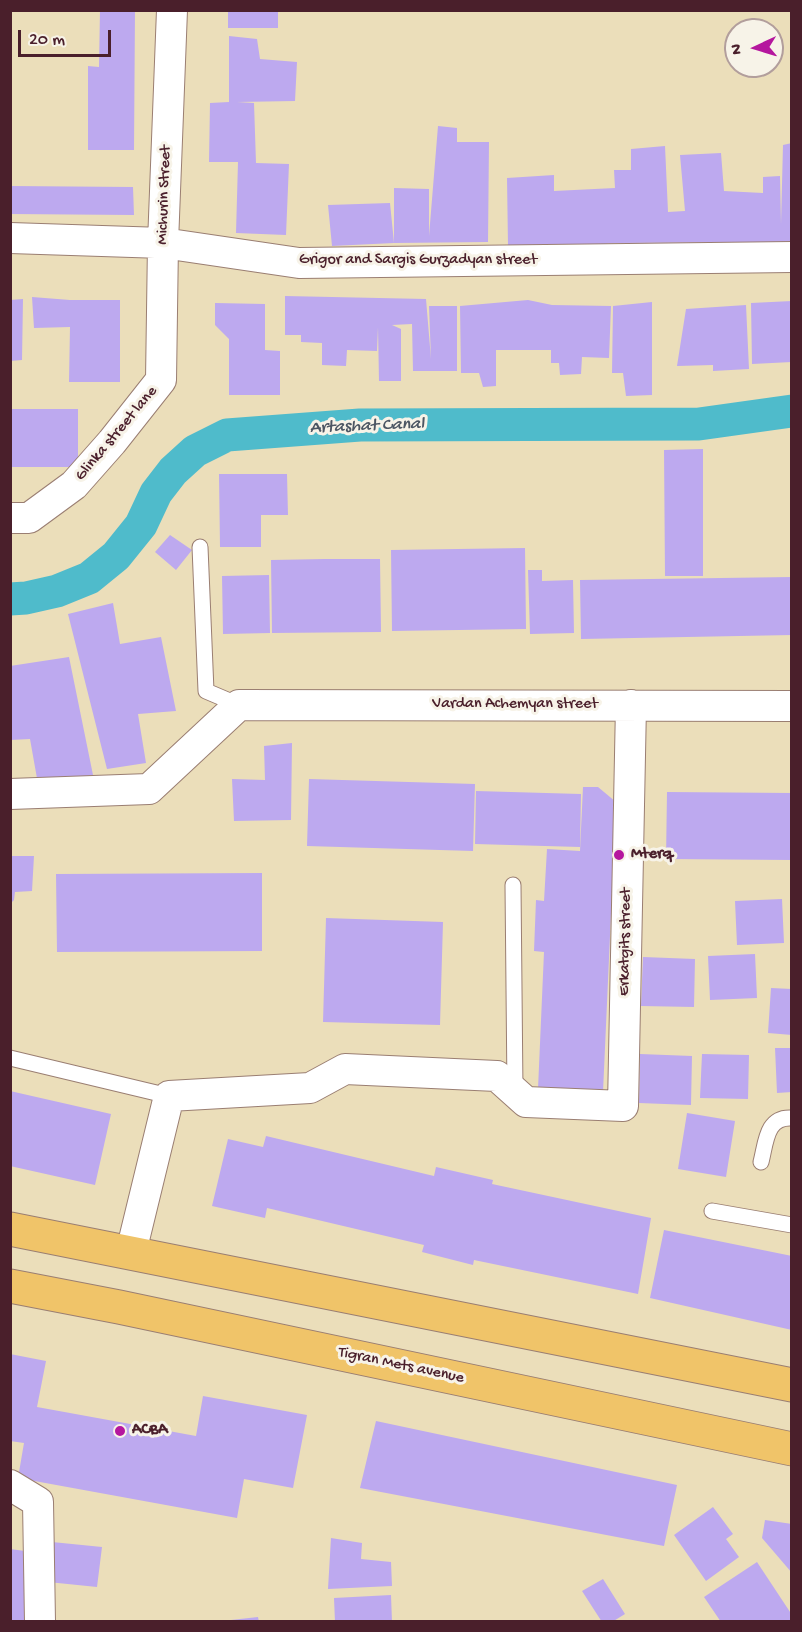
<!DOCTYPE html>
<style>
body{margin:0}
#map{position:relative;width:802px;height:1632px;overflow:hidden;background:#ebdeba;font-family:"Gochi Hand",sans-serif}
canvas{display:block}
.frame{position:absolute;inset:0;border:12px solid #4a1f2b;pointer-events:none}
.north{position:absolute;left:724px;top:18px;width:60px;height:60px;box-sizing:border-box;background:#f7f3e8;border:2px solid #b29e9c;border-radius:50%;rotate:266deg;font-size:16px;font-weight:700;line-height:24px;text-align:center;color:#4a1f2b}
.north::after{content:'';display:block;margin:auto;width:21px;height:27px;background:#b5179e;clip-path:polygon(50% 0,100% 100%,50% 72%,0 100%)}
.scale{position:absolute;left:18px;top:30px;width:93px;height:27px;box-sizing:border-box;border:3px solid #4a1f2b;border-top:0;padding-left:8px;font-size:18px;line-height:21px;white-space:nowrap;color:#4a1f2b;-webkit-text-stroke:4px #f7f3e8;paint-order:stroke}
</style>
<div id="map">
<canvas width="802" height="1632"></canvas>
<div class="frame"></div>
<div class="north">N</div>
<div class="scale">20 m</div>
</div>
<script>
const c = document.querySelector('canvas').getContext('2d');
c.lineJoin = 'round';
function stroke(path, color, width, dash) { c.strokeStyle = color; c.lineWidth = width; c.lineCap = dash ? 'butt' : 'round'; c.setLineDash(dash || []); c.stroke(path); }
function fillPath(path, color) { c.fillStyle = color; c.fill(path, 'evenodd'); }
function label(font, color, halo, rows, align = 'center') {
  c.font = font + ' "Gochi Hand",sans-serif'; c.lineWidth = 6; c.setLineDash([]); c.textBaseline = 'middle'; c.strokeStyle = halo; c.fillStyle = color; for (const [text, x, y, turn = 0] of rows) {
    c.save(); c.translate(x, y); c.rotate((+turn || 0) * Math.PI / 180); c.textAlign = isNaN(turn) ? turn : align; if (halo) c.strokeText(text, 0, 0); c.fillText(text, 0, 0); c.restore();
  }
}
const canal = new Path2D(`
 M10,599l16,-1 31,-7 32,-13 27,-22 25,-31 15,-32 17,-22 22,-20 32,-16 133,-10 339,-1 93,-13`);
const building = new Path2D(`
 M100,10h35l-1,140h-46v-84l11,1z
 M228,10h50v18h-50z
 M229,36l28,3 3,20 37,3 -2,39 -58,1 17,1 2,60 33,1 -3,71 -50,-2 2,-71h-29l1,-59 19,-1z
 M438,126l19,2v14h32l-1,100 -94,1v-55l35,1v47z
 M792,143v99l-175,1 -63,5 -46,-2 -1,-68 47,-3v16l61,-3 -1,-18h17v-21l34,-3 3,66 17,-1 -5,-56 41,-2 3,38 39,2v-16l17,-1 1,48 2,-79z
 M10,186l123,1 1,28 -124,-1z
 M390,203l4,40 -62,3 -4,-41z
 M285,296l141,3 5,60 -2,-53h28v65h-44l-1,-47 -20,1 9,4v52h-22l-1,-54 -1,24 -30,-1 -1,16 -24,-1v-22l-21,-1v-7h-16z
 M32,297l38,3h50v82h-51l1,-55 -36,1z
 M23,299l-1,61 -12,1v-61z
 M528,300l24,5 59,1 -2,52 -27,-1 -1,17 -21,1 -1,-12h-8v-13h-55v36l-13,1 -4,-14h-18l-1,-67z
 M792,301v61l-40,2 -1,-61z
 M652,302v93l-26,1 -3,-23h-11l1,-67z
 M215,303l50,1v46l15,1v44h-51v-56l-14,-14z
 M746,305l3,64 -36,2v-6l-36,1 9,-57z
 M10,409h68v58h-68z
 M703,449v127h-38l-1,-126z
 M219,474h68l1,41h-27v32h-41z
 M170,535l22,15 -16,20 -21,-18z
 M525,548l1,81 -134,2 -1,-81z
 M325,559h55l1,73 -109,1 -1,-73z
 M528,570h14v11l31,-1 1,53 -44,1z
 M269,575l1,58 -47,1 -1,-58z
 M792,577v58l-211,4 -1,-59z
 M113,603l7,41 41,-7 15,74 -38,3 8,49 -39,6 -39,-155z
 M69,657l24,118 -55,9 -8,-45 -20,1v-74z
 M292,743l-1,77 -57,1 -2,-42 33,1 -1,-34z
 M309,779l166,5 -2,67 -166,-5z
 M583,787h15l18,15 -13,290 -65,-3 6,-137 -10,-1 2,-51 8,1 3,-52 33,2z
 M476,791l105,3 -1,53 -105,-3z
 M667,792l125,1v67l-126,-1z
 M10,856h24l-2,35 -17,1 -1,8 -4,4z
 M262,873v78l-205,1 -1,-78z
 M782,899l2,44 -47,2 -2,-44z
 M326,918l117,4 -3,103 -117,-3z
 M755,954l2,44 -47,2 -2,-44z
 M643,957l52,2 -1,48 -53,-1z
 M771,988l21,1v46l-24,-2z
 M775,1048h17v44l-15,1z
 M640,1054l52,2 -1,49 -52,-2z
 M702,1054l47,1 -1,44 -48,-1z
 M10,1091l101,23 -16,71 -85,-19z
 M687,1113l48,8 -9,56 -48,-8z
 M266,1136l168,40 2,-9 57,13 -1,4 159,34 -13,76 -164,-34 -1,5 -51,-13 2,-7 -157,-37 -2,10 -53,-12 16,-67 35,8z
 M664,1230l128,26v74l-142,-32z
 M10,1354l36,7 -9,46 159,29 7,-40 104,19 -14,73 -49,-9 -7,39 -219,-40 6,-35 -14,-2z
 M376,1421l301,64 -13,61 -304,-58z
 M713,1507l20,27 -7,5 13,18 -33,24 -32,-46z
 M765,1520l27,4v49l-30,-35z
 M331,1538l31,5 -1,16 30,3 1,24 -64,3z
 M52,1542l50,5 -5,40 -49,-5z
 M10,1549l15,2 -1,71h-14z
 M757,1562l35,53v7h-71l-17,-25z
 M603,1579l22,35 -13,8h-10l-20,-31z
 M391,1595l1,27h-57l-1,-24z
 M258,1617l1,5h-28v-2z`);
const lane = new Path2D(`
 M200,547l6,144 33,14
 M513,885l2,207
 M10,1058l159,38
 M761,1162c5,-19 5,-46 31,-44
 M712,1211l80,14`);
const street = new Path2D(`
 M10,238l153,5 136,20 493,-6
 M10,518h19l45,-33 38,-43 49,-62 2,-137 9,-233
 M10,794l139,-5 90,-84 553,1
 M131,1252l38,-156 141,-8 35,-19 152,7 29,26 97,4 8,-401
 M10,1485l28,17 2,120`);
const primary = new Path2D(`
 M10,1229l782,156
 M10,1286l109,21 673,142`);
const markers = [
 [619,855,6,"#b5179e"],
 [120,1431,6,"#b5179e"]
];
const streetNames = [
 ["Michurin Street",165,195,-88],
 ["Grigor and Sargis Gurzadyan street",418,261],
 ["Glinka street lane",117,434,-50],
 ["Vardan Achemyan street",515,705],
 ["Erkatgits street",626,942,-89],
 ["Tigran Mets avenue",401,1366,12]
];
const poiNames = [
 ["Mterq",631,855],
 ["ACBA",132,1431]
];
const waterNames = [
 ["Artashat Canal",367,427,-2]
];
stroke(canal, '#4fbbcb', 33);
fillPath(building, '#bda9ef');
stroke(lane, '#9a7e72', 17);
stroke(street, '#9a7e72', 32);
stroke(primary, '#9a7e72', 35);
stroke(lane, '#fff', 15);
stroke(street, '#fff', 30);
stroke(primary, '#f0c469', 33);
for (const [x, y, r, color] of markers) { const dot = new Path2D(); dot.arc(x, y, r, 0, 2 * Math.PI); c.fillStyle = color; c.fill(dot); stroke(dot, '#f7f3e8', 2); }
label('16px', '#4a1f2b', '#f7f3e8', streetNames);
label('bold 16px', '#4a1f2b', '#f7f3e8', poiNames, 'left');
label('italic 18px', '#4c5663', '#f7f3e8', waterNames);
</script>
